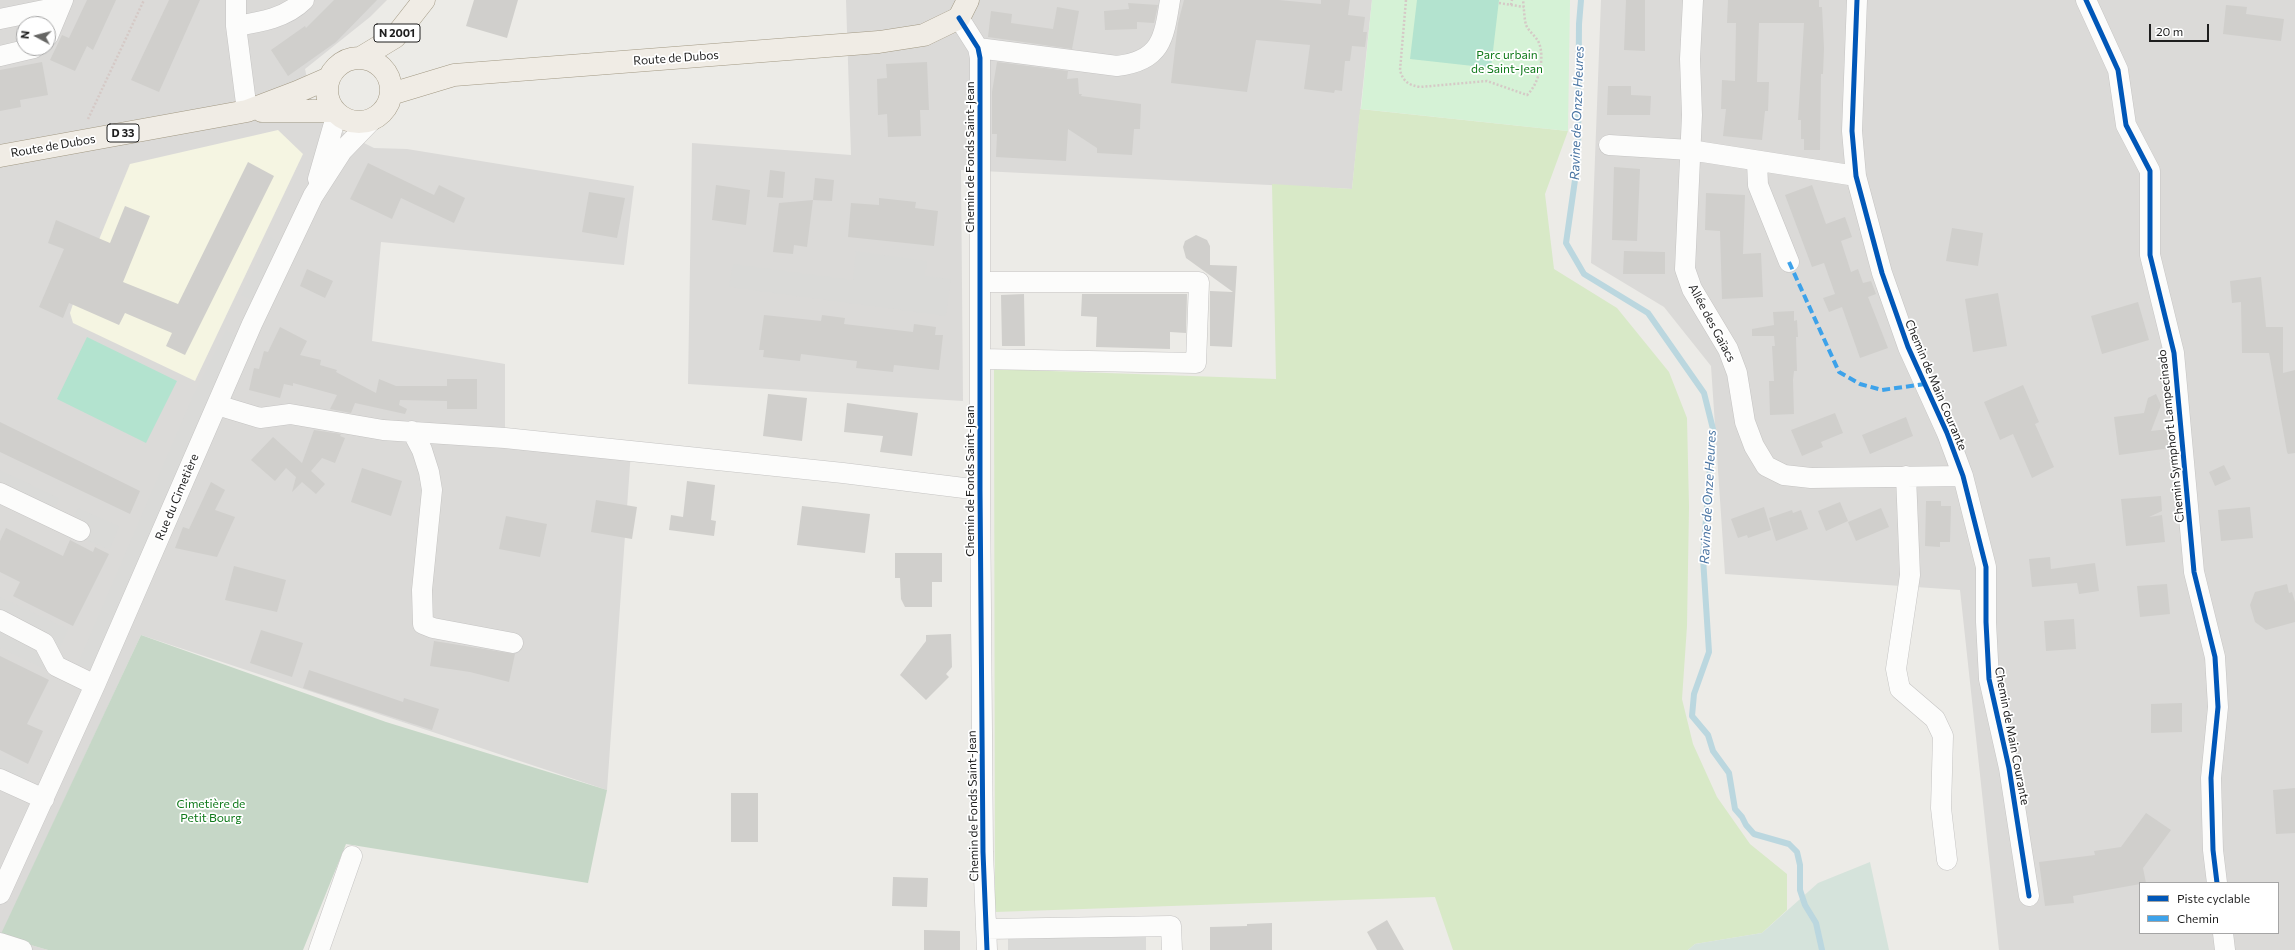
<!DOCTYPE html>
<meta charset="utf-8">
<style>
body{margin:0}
#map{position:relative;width:2295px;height:950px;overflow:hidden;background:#ecebe7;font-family:Commissioner,sans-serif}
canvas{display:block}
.legend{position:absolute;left:2139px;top:882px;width:140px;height:52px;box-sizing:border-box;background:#fff;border:1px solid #a5a5a5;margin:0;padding:5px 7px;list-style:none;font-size:12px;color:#1e1e1e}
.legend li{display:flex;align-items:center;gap:8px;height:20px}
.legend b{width:20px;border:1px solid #a5a5a5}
.north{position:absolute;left:16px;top:16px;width:40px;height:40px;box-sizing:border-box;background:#fff;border:1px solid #a5a5a5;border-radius:50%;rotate:277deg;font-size:11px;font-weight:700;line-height:16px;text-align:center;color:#1e1e1e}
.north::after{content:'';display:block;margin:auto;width:14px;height:18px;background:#666664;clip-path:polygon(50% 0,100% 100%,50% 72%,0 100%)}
.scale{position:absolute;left:2149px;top:24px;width:60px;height:18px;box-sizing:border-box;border:2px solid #1e1e1e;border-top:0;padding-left:5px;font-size:12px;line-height:14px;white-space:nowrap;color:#1e1e1e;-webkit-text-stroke:3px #fff;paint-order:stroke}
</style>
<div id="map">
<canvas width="2295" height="950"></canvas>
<ul class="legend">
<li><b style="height:5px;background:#0057b8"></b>Piste cyclable</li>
<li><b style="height:5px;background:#3da2ea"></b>Chemin</li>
</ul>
<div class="north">N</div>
<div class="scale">20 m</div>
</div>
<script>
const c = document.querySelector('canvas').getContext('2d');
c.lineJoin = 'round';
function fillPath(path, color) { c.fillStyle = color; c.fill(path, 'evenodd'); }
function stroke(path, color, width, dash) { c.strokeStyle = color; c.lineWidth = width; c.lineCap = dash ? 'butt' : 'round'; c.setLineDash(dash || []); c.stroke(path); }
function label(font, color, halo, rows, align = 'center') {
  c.font = font + ' Commissioner,sans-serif'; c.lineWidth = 3.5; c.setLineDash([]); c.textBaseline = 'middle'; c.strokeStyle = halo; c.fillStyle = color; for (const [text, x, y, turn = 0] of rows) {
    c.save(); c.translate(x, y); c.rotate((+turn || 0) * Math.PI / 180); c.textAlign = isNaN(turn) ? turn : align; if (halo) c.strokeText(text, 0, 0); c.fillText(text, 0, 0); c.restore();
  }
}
const residential = new Path2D(`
 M0,0h387l-17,17 -65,52 11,50 58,29 33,1 227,37 -10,79 -243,-23 -9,99 133,23v69l126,18 -24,339 -466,-155 -140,301 47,14h-48zM24,24h24v24h-24z
 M846,0h526l-20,189 -391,-19 2,231 -275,-17 4,-241 159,12z
 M1601,0h694v950h-296l-39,-360 -235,-16 -14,-208 -47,-59 -73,-44zM2140,883h138v50h-138z`);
const education = new Path2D(`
 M278,130l25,24 -108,227 -122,-58 -3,-10 5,-15 55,-134z`);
const religious = new Path2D(`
 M270,237l12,6 -29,58 -12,-6z
 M856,251l71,10 -2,15 26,3 -5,37 -217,-29 4,-23 120,16z
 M226,330l10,6 -143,333 -15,-5 116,-270z
 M0,470l59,28 -13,28 -46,-22z
 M78,508l41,18 -10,24 -42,-18z
 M0,597l68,32 -19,42 -49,-23z
 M0,754l28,13 -7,14 -21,-10z
 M1146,932v18h-138v-15z`);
const grass = new Path2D(`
 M1360,109l208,22 -23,63 9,75 63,39 52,64 18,46 2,89 -2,119 -5,73 11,45 24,53 33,47 37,30v36l-25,23 -67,11 -7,6h-235l-18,-53 -440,15 -1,-543 282,10 -4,-195 80,5z`);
const wetland = new Path2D(`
 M1870,862l19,88h-201l7,-6 67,-11 56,-50z`);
const cemetery = new Path2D(`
 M141,635l245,87 221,68 -19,93 -242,-39 -43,106h-255l-48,-14z`);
const park = new Path2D(`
 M1372,0h198l-2,131 -207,-22z`);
const pitch = new Path2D(`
 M1417,0h82l-8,68 -81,-9z
 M87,337l90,44 -31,62 -89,-44z`);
const stream = new Path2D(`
 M1581,0l-2,24 -1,135 -12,84 18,31 64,39 56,80 9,36 -10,129 6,94 -15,42 -2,22 16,19 5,16 16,22 6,36 7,8 4,8 8,9 35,10 8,8 3,13v25l5,15 11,18 6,27`);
const building = new Path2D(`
 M87,0h29l-23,50 -6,-4 -12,25 -25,-11 12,-25 7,3z
 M169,0h31l-41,92 -28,-12z
 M334,0h43l-41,42 -48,34 -17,-26 34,-24 1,2z
 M474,0h44l-11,38 -41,-12z
 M1184,0h95l42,4v-4h29l-2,15 17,2 -2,15h4l-2,15 -13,-1 -2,15h-5l-3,30 -7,-1 -1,3 -30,-4 6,-44 -54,-5 -9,52 -76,-9 7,-60z
 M1626,0h19v51l-21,-1z
 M1728,0h91v7h3l2,41 -1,26h-2l-1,76h-16v-11h-3v-19h-3l6,-97h-45l-2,59h12l-1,29h-3l-3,29 -39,-4 3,-27h-5l1,-29 13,1 1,-58h-9z
 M1128,3l30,2 -4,18 -17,-1v7l-32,1 -1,-19 25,-2z
 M2226,5l21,2 -1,7 38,5 -3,22 -58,-7z
 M1057,7l22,4 -7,38 -84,-12 3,-26 21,3 -1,9 42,6z
 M42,62l6,33 -28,5 1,7 -21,4v-41z
 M927,62l2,48h-9l1,26 -33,1 -1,-23 -9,1 -1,-36 10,-1 -1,-14z
 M997,62l71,9 -1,8 11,-1 1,16h3l-1,2 60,8 -1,25h-6l-2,26 -35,-2v-5l-29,-19 -2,32 -70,-4 1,-23h-5v-42z
 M1608,86h23v9l20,1 -1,19h-43z
 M248,162l26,14 -89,179 -19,-9 6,-13 -47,-20 -6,12 -50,-22 -6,15 -24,-11 25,-58 -16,-6 8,-23 54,23 15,-37 25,10 -27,66 55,22z
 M368,163l66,32 5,-10 26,13 -11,25 -53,-25 -9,21 -42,-20z
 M1614,167l26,2 -3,72 -25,-1z
 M770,170l15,2 -2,26 -16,-1z
 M815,178l19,2 -2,21 -19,-1z
 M716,185l34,5 -4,35 -34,-5z
 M1812,185l14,39 19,-7 7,20 -11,4 10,31 7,-3 5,14 8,-2 5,13 -8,3 20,51 -28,10 -18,-51 -13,5 -6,-14 12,-4 -11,-31 -12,4 -27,-72z
 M589,192l36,6 -8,40 -35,-6z
 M1706,193l39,2 -2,59 18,-1 2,44 -41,2 -2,-68 -15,-1z
 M879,198l37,4 -1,6 23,3 -4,35 -86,-9 3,-34 28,2z
 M813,200l-6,47 -13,-2 -1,9 -20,-2 6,-49z
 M1952,228l31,5 -5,33 -32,-5z
 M1196,235l11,5 3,6v19l27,1 -5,81 -22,-1v-55l23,1 -47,-34 -3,-11 2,-6z
 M1624,251l41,1v22h-42z
 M307,269l26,12 -8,17 -25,-12z
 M2261,277l5,50h17v46l12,-3v83l-7,1 -1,-2 -18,-99h-27l-1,-51 -9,1 -2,-22z
 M1998,293l9,53 -34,6 -8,-53z
 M1024,294l1,52h-23l-1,-51z
 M1082,294h105l-1,39 -16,-1v17l-74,-2 1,-30 -16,-1z
 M2138,302l11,38 -47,14 -11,-38z
 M1794,311v10l3,-1 1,17h-2l1,34h-3l-1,9 1,34 -24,1 -1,-34h5l-2,-35h3l-1,-10h-22v-7l22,-4 -1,-13z
 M764,315l57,6 1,-6 23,3 -1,6 69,8 1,-8 22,3 -1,8h8l-4,35 -45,-5 -1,7 -37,-4 1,-7 -56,-7 -1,7 -37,-4 1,-7h-5z
 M280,327l27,14 -7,14 21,5 -1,5 17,5 -1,2 40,21 3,-14 17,7h51v-7h30v30h-30v-8l-47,-1 -1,5 8,4 -2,5 -50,-11 -4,10 -21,-4 7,-14 -44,-12v3l-9,-2 -4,14 -31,-8 5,-22 5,1 5,-18 4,1z
 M2023,385l16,37 -4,2 19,43 -22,11 -19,-44 -13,6 -16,-38z
 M768,394l39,4 -5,43 -39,-5z
 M2156,394l5,11 -10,26 18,-2 2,19 -52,7 -5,-38 30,-4 4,-15z
 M847,403l71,10 -6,43 -32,-4 3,-16 -39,-4z
 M1835,413l8,20 -22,9 2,5 -21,9 -11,-26z
 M1906,417l7,19 -43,18 -8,-19z
 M0,422l140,69 -10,23 -130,-62z
 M314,430l27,4 -1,2 5,2 -10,25 -13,-5 -11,13 14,13 -9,10 -14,-12 -10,10 4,-15 -10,-9 -11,13 -24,-21 22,-23 29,26z
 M2224,465l7,14 -16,7 -6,-14z
 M362,468l40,13 -11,35 -40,-14z
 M687,481l28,4 -4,35 5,1 -2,15 -45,-6 2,-15 12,2z
 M211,482l14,8 -10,20 20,7 -18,40 -42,-9 8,-21 6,2z
 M2161,496l1,15 -13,6 13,-2 3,27 -39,4 -5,-47z
 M596,500l41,7 -5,32 -41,-7z
 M1926,501h15v5h10l-1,36h-10v5l-15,-1z
 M1840,502l8,19 -22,10 -8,-20z
 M802,506l68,8 -5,39 -68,-8z
 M1764,507l7,23 -23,8 -1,-3 -9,3 -7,-19z
 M2250,507l3,31 -32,3 -3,-31z
 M1881,508l8,19 -33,14 -8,-19z
 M1792,510l1,3 8,-3 7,19 -32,12 -7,-23z
 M506,516l41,8 -7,33 -41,-8z
 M6,528l57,28 7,-16 23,12 2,-5 14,7 -36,72 -60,-30 7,-14 -20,-10v-31z
 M895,553h47v29h-10v25h-27l-4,-8 -1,-21h-5z
 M2050,557l1,12 44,-6 4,28 -20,3 -2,-11 -45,4 -3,-28z
 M234,566l52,14 -9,32 -52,-12z
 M2167,584l3,30 -30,3 -3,-31z
 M2287,584l2,9 3,-1 3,10v20l-29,8 -11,-8 -5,-17 5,-13z
 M2074,619l2,30 -30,2 -2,-30z
 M261,630l42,13 -11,34 -42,-14z
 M951,634l1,33 -6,7 3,3 -23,23 -26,-25 26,-34v-6z
 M434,641l81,13 -6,28 -39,-10 -40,-6z
 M0,656l49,24 -22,44 16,7 -15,33 -28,-14z
 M309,670l94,32 1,-4 35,11 -7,21 -129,-42z
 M2182,703v29l-31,1v-29z
 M2295,788v45l-19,1 -3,-44z
 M731,793h27v49h-27z
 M2146,813l25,17 -28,38 3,15 -73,13 1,7 -29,3 -6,-44 56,-7 -1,-4 27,-4z
 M893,877l35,1 -1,29 -35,-1z
 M1387,920l17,30h-27l-10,-18z
 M1272,923v27h-62v-23l37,-1v-2z
 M924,930l36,1v19h-36z`);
const path = new Path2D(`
 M1406,0l-6,70c3,12 9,15 20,17l67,-6 40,14c12,-11 18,-37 12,-52 -3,-7 -10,-11 -13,-18 -2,-8 -2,-17 -3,-25
 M1499,3l25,4
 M1511,5l1,-5
 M88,119l56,-119`);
const minor = new Path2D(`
 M236,0v26l11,85
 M1693,0l-3,59 2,56 -7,154 7,20 36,60 9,24 8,49 9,24 12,20 18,9 27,3 152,-2
 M1857,0l-5,131 4,45 26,97 26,74 39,86 16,43 23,91v55l3,57 20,89 20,128
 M2086,0l32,70 8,55 24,46v84l24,98 20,219 21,85 3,50 -7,71 2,72 4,33
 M959,18l19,30 2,10v432l3,362 4,98
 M0,19l59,-12
 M236,26c25,-4 50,-8 68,-26
 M48,36l15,-36
 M978,48l139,18c44,-5 47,-27 53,-66
 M0,56l34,-8
 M1609,145l81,5 166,26
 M1757,162l1,23 31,77
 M318,179l19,-66
 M980,282h219l-3,81 -216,-4
 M217,405l43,13 30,-4 93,16 122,8 338,35 137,17
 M412,431l10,19 7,22 3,18 -10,100 1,34 10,4 80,15
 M1906,476l4,99 -14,94 4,20 35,30 8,17 -2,72 6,52
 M0,493l80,38
 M0,620l44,23 12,23 39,19
 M0,779l44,20
 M0,894l95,-209 157,-361 61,-128 29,-45 31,-32
 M986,929l185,-3 1,24
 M2223,933l2,17
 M0,943l22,7
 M319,950l33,-94`);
const major = new Path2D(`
 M362,57l33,-20 29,-37
 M327 90a32 32 0 1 1 64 0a32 32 0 1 1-64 0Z
 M391,94l63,-19 425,-33 45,-7 35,-17 9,-18
 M262,111h72
 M0,156l247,-45 50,-19 32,-14`);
const quiet = new Path2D(`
 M1789,262l50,110 21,12 22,6 43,-6`);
const cycleway = new Path2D(`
 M1857,0l-5,131 4,45 26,97 26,74 39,86 16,43 23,91v55l3,57 20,89 20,128
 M2086,0l32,70 8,55 24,46v84l24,98 20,219 21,85 3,50 -7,71 2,72 4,33
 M959,18l19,30 2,10v432l3,362 4,98`);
const shields = [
 [397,33,46],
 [123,133,32]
];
const shieldNames = [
 ["N 2001",397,33],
 ["D 33",123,133]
];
const parkNames = [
 ["Parc urbain",1507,55],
 ["de Saint-Jean",1507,69],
 ["Cimetière de",211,804],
 ["Petit Bourg",211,818]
];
const streetNames = [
 ["Route de Dubos",676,58,-4],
 ["Route de Dubos",53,146,-10],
 ["Chemin de Fonds Saint-Jean",970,157,-90],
 ["Allée des Gaïacs",1712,323,62],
 ["Chemin de Main Courante",1936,385,67],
 ["Chemin Symphort Lampecinado",2171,436,-96],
 ["Chemin de Fonds Saint-Jean",970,481,-90],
 ["Rue du Cimetière",177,497,-67],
 ["Chemin de Main Courante",2012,736,79],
 ["Chemin de Fonds Saint-Jean",973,806,-91]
];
const waterNames = [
 ["Ravine de Onze Heures",1577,113,-88],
 ["Ravine de Onze Heures",1708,497,-87]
];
fillPath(residential, '#dbdad8');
fillPath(education, '#f5f5e2');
fillPath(religious, '#dadad8');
fillPath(grass, '#d8e9c7');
fillPath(wetland, '#d5e3db');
fillPath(cemetery, '#c6d7c7');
fillPath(park, '#d5f2d6');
fillPath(pitch, '#b3e3cf');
stroke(stream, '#bbd7df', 6);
fillPath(building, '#d0cfcc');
stroke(minor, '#c5c4c3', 21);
stroke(major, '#a29984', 23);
stroke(path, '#d5c9c6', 2.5, [2, 2]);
stroke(minor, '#fcfcfb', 20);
stroke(major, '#f0ece5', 22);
stroke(quiet, '#3da2ea', 4, [8, 4]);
stroke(cycleway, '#0057b8', 5);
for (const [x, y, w] of shields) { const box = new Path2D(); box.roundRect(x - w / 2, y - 9, w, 18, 3); c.fillStyle = '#fff'; c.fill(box); stroke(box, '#1e1e1e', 1); }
label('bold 11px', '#1e1e1e', null, shieldNames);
label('12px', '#0f791a', '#fff', parkNames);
label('12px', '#1e1e1e', '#fff', streetNames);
label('italic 13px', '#4a75a3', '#fff', waterNames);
</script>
